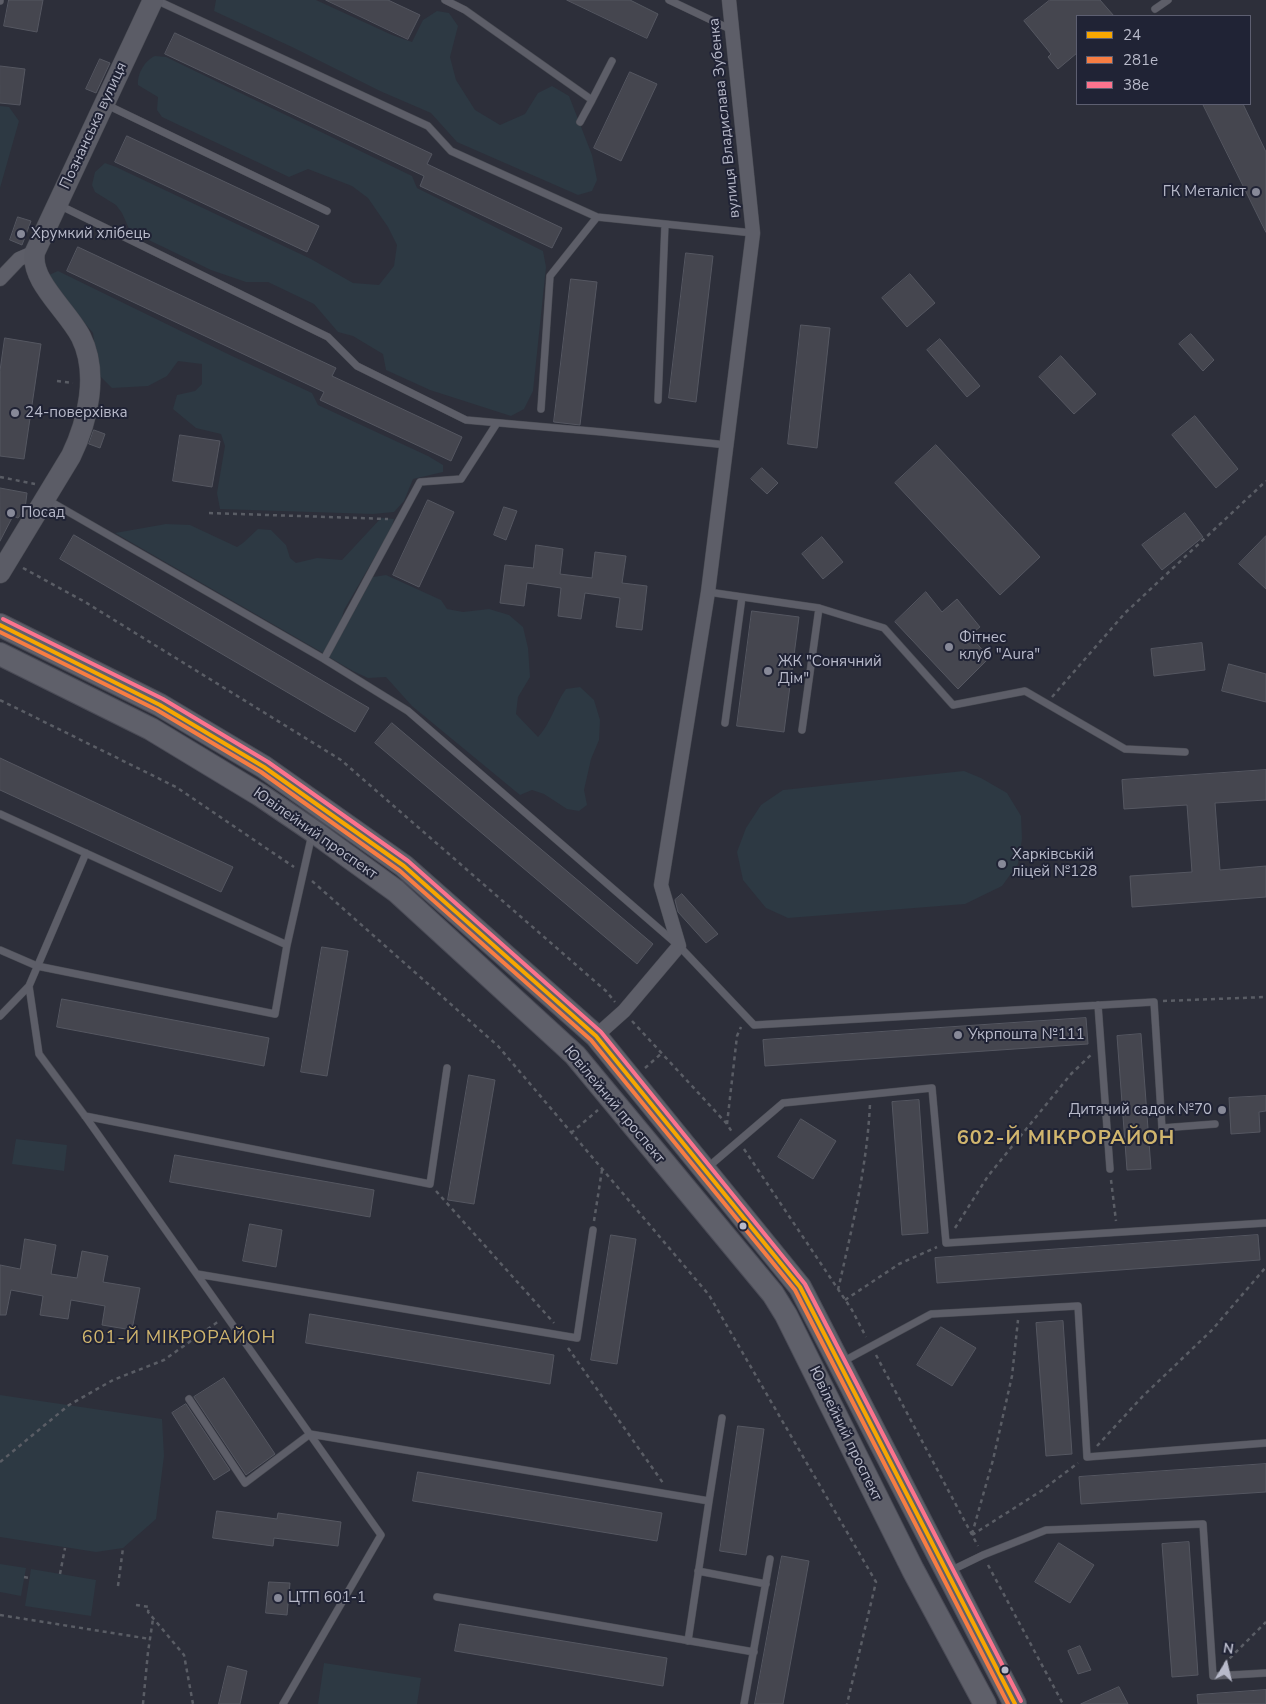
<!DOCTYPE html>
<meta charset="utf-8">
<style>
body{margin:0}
#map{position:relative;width:1266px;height:1704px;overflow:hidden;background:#2d2f3a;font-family:"Nunito Sans",sans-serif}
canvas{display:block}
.legend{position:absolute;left:1076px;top:15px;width:175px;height:90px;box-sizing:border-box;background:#202335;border:1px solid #5d5f71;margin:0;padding:6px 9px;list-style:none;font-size:15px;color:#b8baca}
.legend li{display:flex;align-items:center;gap:10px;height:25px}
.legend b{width:25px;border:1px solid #5d5f71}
.north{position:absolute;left:1201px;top:1639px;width:50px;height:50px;-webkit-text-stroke:4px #202335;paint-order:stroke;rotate:9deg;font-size:14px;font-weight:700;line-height:20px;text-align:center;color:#b8baca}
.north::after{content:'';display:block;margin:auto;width:18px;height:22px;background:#b8baca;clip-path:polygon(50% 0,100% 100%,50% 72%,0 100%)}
</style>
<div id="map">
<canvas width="1266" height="1704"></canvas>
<ul class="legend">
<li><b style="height:6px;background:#f7a600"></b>24</li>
<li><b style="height:6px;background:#f77d43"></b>281е</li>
<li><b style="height:6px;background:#fc738d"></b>38е</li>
</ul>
<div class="north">N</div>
</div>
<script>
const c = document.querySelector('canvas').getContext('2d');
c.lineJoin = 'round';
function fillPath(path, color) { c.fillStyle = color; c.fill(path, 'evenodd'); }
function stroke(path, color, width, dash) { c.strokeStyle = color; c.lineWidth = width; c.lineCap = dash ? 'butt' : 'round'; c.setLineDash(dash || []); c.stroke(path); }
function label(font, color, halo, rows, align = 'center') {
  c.font = font + ' "Nunito Sans",sans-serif'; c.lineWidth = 4; c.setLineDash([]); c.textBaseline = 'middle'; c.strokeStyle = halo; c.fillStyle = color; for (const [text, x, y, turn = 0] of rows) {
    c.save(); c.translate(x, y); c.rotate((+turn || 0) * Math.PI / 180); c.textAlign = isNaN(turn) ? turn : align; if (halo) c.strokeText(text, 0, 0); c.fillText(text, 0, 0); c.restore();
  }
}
const green = new Path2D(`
 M216,0h100l76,35 20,7 11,-22 14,-9 12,2 9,13 -8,31 6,23 19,30 25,15 25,-11 13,-21 14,-7 17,10 23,59 5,25 -5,11 -14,4 -121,-53 -26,-29 -51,-22 -88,-44 -78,-36z
 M155,56l11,1 246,119 5,12 126,63 3,16 -13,124 -9,18 -13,7 -81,-26 -44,-20 -3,-16 -30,-18 -15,-4 -24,-28 -46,-22h-22l-35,-12 -81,-39 -8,-18 -6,-8 -21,-13 -3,-7 3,-13 10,-9 11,4 195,92 42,24 26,2 15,-19 3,-21 -9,-18 -20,-29 -16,-12 -44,-17 -19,8 -127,-60 -5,-7 1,-13 -20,-12c-1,-11 7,-25 17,-29z
 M0,106l9,1 10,14 -19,67z
 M58,271l174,85 80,37 6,12 110,51 15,9v7l-30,7 -9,22 -10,11 -21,2 -153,-5 -3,-16 8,-47 -4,-12 -25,-6 -23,-19 4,-14 18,-4 7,-7v-20l-24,-3 -11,15 -19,10 -36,2 -14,-14 -5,-41 -40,-48 -4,-10z
 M381,518l13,1 -3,10 -47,81 -3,11 -18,32 -208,-120 51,-9 24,1 47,22 6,-4 15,-14 13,1 15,15 4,13 6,5 21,-5 25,2z
 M386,575l55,25 6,9 16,3 26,-3 20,6 14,12 5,21 2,29 -12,20 -2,17 22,23c13,-14 17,-33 28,-48l14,-2 14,13 6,20 -1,20 -8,19 -7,31 3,15 -8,6 -12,-2 -23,-15 -12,-4 -12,5 -108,-89 -26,-29 -18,1 -15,-7 -24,-14 44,-80z
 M964,771l17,7 26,15 14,23 1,23 -4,25 -16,22 -37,18 -177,14 -22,-10 -23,-28 -6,-28 9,-24 15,-23 22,-15z
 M16,1139l51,6 -3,26 -52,-7z
 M0,1395l162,24 2,37 -8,63 -33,29 -27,4 -96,-15z
 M0,1564l26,4 -5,28 -21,-4z
 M31,1569l65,11 -5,36 -66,-10z
 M324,1663l97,15 -4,26h-99z`);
const building = new Path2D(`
 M9,0h34l-6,32 -33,-6z
 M326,0h62l32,15 -12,24z
 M567,0h63l28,14 -11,24z
 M1050,0h50l14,16h-37v37l-19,16 -10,-12 3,-3 -27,-33z
 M175,33l257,121 -5,10 135,64 -10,20 -132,-62 4,-10 -259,-122z
 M100,59l10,4 -14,30 -10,-4z
 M0,66l25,3 -5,36 -20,-2z
 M630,72l27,12 -36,77 -27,-13z
 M1203,104h40l23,48v80z
 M127,136l192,90 -12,26 -192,-90z
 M18,217l13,4 -9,24 -12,-5z
 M78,247l258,121 -4,8 130,61 -11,24 -131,-61 4,-8 -257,-121z
 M686,253l27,3 -17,146 -27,-4z
 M910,274l25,29 -28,24 -25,-29z
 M571,279l26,3 -17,143 -26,-3z
 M801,325l29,3 -13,120 -29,-4z
 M1191,334l23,26 -11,11 -24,-27z
 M5,338l36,6 -17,115 -24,-3v-85z
 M940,339l40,47 -13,11 -40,-47z
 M1061,356l35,38 -22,20 -35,-37z
 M1195,416l43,53 -22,19 -44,-53z
 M94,430l11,4 -5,14 -11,-4z
 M180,435l40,6 -8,46 -39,-6z
 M936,445l104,112 -40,38 -105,-112z
 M762,468l16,15 -11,11 -16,-15z
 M0,488l27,5 -2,16 -7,9 -5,-2 -13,25z
 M428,500l26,12 -35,75 -26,-12z
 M504,507l13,4 -11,29 -12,-5z
 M1185,513l18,24 -41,33 -20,-25z
 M74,535l295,173 -14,24 -295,-173z
 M1266,536v53l-27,-25z
 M822,537l21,25 -20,17 -21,-25z
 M536,545l27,4 -3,25 32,4 3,-26 31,4 -4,27 25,3 -5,44 -26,-3 4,-29 -35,-5 -4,26 -23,-3 3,-28 -34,-5 -3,23 -24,-3 5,-38 28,3z
 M926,592l16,20 15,-13 23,28 -10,8 19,23 -31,31 -63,-67z
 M752,611l47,6 -15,115 -47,-6z
 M1202,643l3,27 -51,6 -3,-27z
 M1229,664l37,10v28l-44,-11z
 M392,723l261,221 -16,20 -262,-221z
 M0,758l233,109 -12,25 -221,-102z
 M1266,770v30l-51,3 5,67 46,-4v31l-134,10 -2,-31 62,-4 -5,-67 -63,4 -2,-29z
 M682,894l36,40 -12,9 -28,-31 -3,-12z
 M322,947l26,4 -21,125 -26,-4z
 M62,999l207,39 -5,28 -207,-39z
 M1086,1018l2,26 -323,22 -2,-26z
 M1141,1034l10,135 -24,1 -10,-134z
 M469,1075l26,5 -21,124 -26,-4z
 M1266,1096v15l-7,1 1,20 -29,2 -2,-36z
 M919,1100l9,133 -26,2 -10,-133z
 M801,1119l35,22 -23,38 -35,-22z
 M175,1155l199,35 -4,27 -200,-35z
 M250,1224l32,6 -6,37 -33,-6z
 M611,1235l25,4 -19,125 -26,-4z
 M1258,1235l2,25 -323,23 -2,-25z
 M25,1239l31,6 -5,29 26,4 5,-27 26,5 -5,26 37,6 -8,42 -30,-5 3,-19 -34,-6 -3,19 -28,-4 3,-19 -32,-6 -5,25h-6v-50l20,4z
 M310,1314l244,41 -4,29 -244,-41z
 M1063,1321l9,133 -26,2 -10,-133z
 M941,1327l35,21 -24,38 -35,-21z
 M224,1378l51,76 -29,21 -52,-78z
 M186,1404l44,66 -16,10 -42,-67z
 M738,1426l26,3 -18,126 -26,-4z
 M1266,1464v28l-185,12 -2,-27z
 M418,1472l244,41 -5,28 -244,-40z
 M217,1511l60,8 1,-6 63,9 -3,24 -64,-8 -1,8 -60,-8z
 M1189,1542l9,133 -26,2 -10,-133z
 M1059,1543l35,22 -24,38 -35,-21z
 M782,1556l27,5 -26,143h-28z
 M269,1582l21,1 -3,32 -21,-2z
 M460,1624l207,34 -4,28 -208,-35z
 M1080,1646l11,24 -13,4 -10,-23z
 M228,1666l19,5 -7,33h-21z
 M1119,1687l9,17h-47z
 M1266,1690v14h-68l-1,-9z`);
const path = new Path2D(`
 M57,381l16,2
 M0,477l35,7
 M209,513l179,6
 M23,568l62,34 256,158 265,231 9,11
 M1052,697l73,-84 141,-132
 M0,700l176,87 118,80
 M312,881l186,165 211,249 167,287 -29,122
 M1163,1001l103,-4
 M632,1021l95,103 5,8
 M645,1068l17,-15
 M727,1124l10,-88 4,-9
 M571,1133l27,-23
 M744,1149l108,161 14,27
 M1111,1180l5,41
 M436,1191l118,132
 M594,1221l8,-51
 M955,1228l33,-52 83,-102 21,-20
 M838,1290c14,-62 29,-123 32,-186
 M845,1300l54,-36 38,-17
 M568,1348l95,135
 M876,1355l102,191
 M1097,1446l45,-49 70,-67 54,-63
 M0,1462l69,-57 44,-25 51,-20 55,-39
 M972,1534l21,-74 19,-84 6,-56
 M972,1535l69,-44 37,-28
 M988,1565l75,139
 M60,1574l5,-26
 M24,1577l6,1
 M118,1586l5,-38
 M136,1605l13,2 -1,5 36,43 9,49
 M0,1615l150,24
 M1224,1664l42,-42
 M143,1704l5,-52 5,-33`);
const lane = new Path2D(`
 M156,0l272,126 23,25 146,66 156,16
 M445,0l20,10 127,90 -12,22
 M669,0l63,30
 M0,1v-1
 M1155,9l13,-9
 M592,100l20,-39
 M107,105l220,106
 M59,205l269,132 29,29 109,54 136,12 125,13
 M658,400l7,-176
 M541,409l9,-133 47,-59
 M46,499l278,160 84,52 271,235 75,79 400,-23 8,126 53,-4
 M708,592l111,16 65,20 69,77 72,-14 100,58 60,3
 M324,659l96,-177 41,-3 36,-56
 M725,723l17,-126
 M802,730l17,-122
 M0,814l287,131 25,-111
 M86,853l-57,133 10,68 46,62 296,419 -98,169
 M0,950l37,16 238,48 12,-69
 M1098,1005l12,164
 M0,1016l29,-30
 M85,1116l345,68 17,-116
 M707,1168l76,-65 149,-15 14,155 320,-20
 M197,1274l380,64 16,-108
 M842,1362l89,-48 147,-8 9,151 179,-14
 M189,1399l56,84 65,-49 399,67 13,-83
 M698,1571l68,13
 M950,1571l33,-16 63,-25 157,-6 10,152 53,-3
 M437,1597l317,55
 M688,1641l21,-140
 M744,1704l26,-145`);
const street = new Path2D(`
 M0,279l19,-20 16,-7
 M596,1036l28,-25 55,-65 -18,-61 47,-293 45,-359 -24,-233`);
const secondary = new Path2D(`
 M0,573l71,-117c17,-35 28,-83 10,-119 -13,-26 -52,-57 -46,-85l118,-252`);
const primary = new Path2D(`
 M0,625l160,80 104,62 140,99 192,170 204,251 215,417
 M0,654l151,75 109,66 53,36 83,60 179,164 198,239 13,21 127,255 72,134`);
const bus1 = new Path2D(`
 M0,625l160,80 104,62 140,99 192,170 204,251 215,417`);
const bus2 = new Path2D(`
 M0,632l157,78 104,62 139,99 191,169 204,250 213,414`);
const bus3 = new Path2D(`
 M3,619l160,80 105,63 140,99 193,171 204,252 216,417`);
const markers = [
 [1256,192,5,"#878998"],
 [21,234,5,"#878998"],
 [15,413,5,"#878998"],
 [11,513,5,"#878998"],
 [949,647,5,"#878998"],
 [768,671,5,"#878998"],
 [1002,864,5,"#878998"],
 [958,1035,5,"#878998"],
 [1222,1110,5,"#878998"],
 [743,1226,4.5,"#b8baca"],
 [278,1598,5,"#878998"],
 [1005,1670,4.5,"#b8baca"]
];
const streetNames = [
 ["вулиця Владислава Зубенка",725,118,-96],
 ["Познанська вулиця",94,126,-65],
 ["Ювілейний проспект",315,834,35],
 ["Ювілейний проспект",614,1105,50],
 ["Ювілейний проспект",845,1434,64]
];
const poiNames = [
 ["ГК Металіст",1246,192,"right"],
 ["Хрумкий хлібець",31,234],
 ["24-поверхівка",25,413],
 ["Посад",21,513],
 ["Фітнес",959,638],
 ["клуб \"Aura\"",959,655],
 ["ЖК \"Сонячний",778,662],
 ["Дім\"",778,679],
 ["Харківській",1012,855],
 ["ліцей №128",1012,872],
 ["Укрпошта №111",968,1035],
 ["Дитячий садок №70",1212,1110,"right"],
 ["ЦТП 601-1",288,1598]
];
const quarterNames = [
 ["601-Й МІКРОРАЙОН",179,1339]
];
const districtNames = [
 ["602-Й МІКРОРАЙОН",1066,1139]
];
fillPath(green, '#2d3943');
fillPath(building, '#45464f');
stroke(building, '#555761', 1);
stroke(lane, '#494b53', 8);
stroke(street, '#494b53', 15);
stroke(secondary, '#494b53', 21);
stroke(primary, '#4b4c57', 24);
stroke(path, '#5a5d65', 2.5, [4, 4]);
stroke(lane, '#5d5e68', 7);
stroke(street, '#5d5e68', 14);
stroke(secondary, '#5b5c66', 20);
stroke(primary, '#5f606a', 22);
stroke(bus1, '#f7a600', 4);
stroke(bus2, '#f77d43', 4);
stroke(bus3, '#fc738d', 4);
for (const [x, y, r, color] of markers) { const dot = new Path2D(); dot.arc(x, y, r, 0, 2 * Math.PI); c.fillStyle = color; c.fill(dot); stroke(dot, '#202335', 2); }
label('15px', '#b8baca', '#202335', streetNames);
label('15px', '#b8baca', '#202335', poiNames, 'left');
c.letterSpacing = '1px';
label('18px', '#d0b56d', '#202335', quarterNames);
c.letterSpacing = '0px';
c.letterSpacing = '1px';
label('bold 20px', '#d0b56d', '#202335', districtNames);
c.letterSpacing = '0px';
</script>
